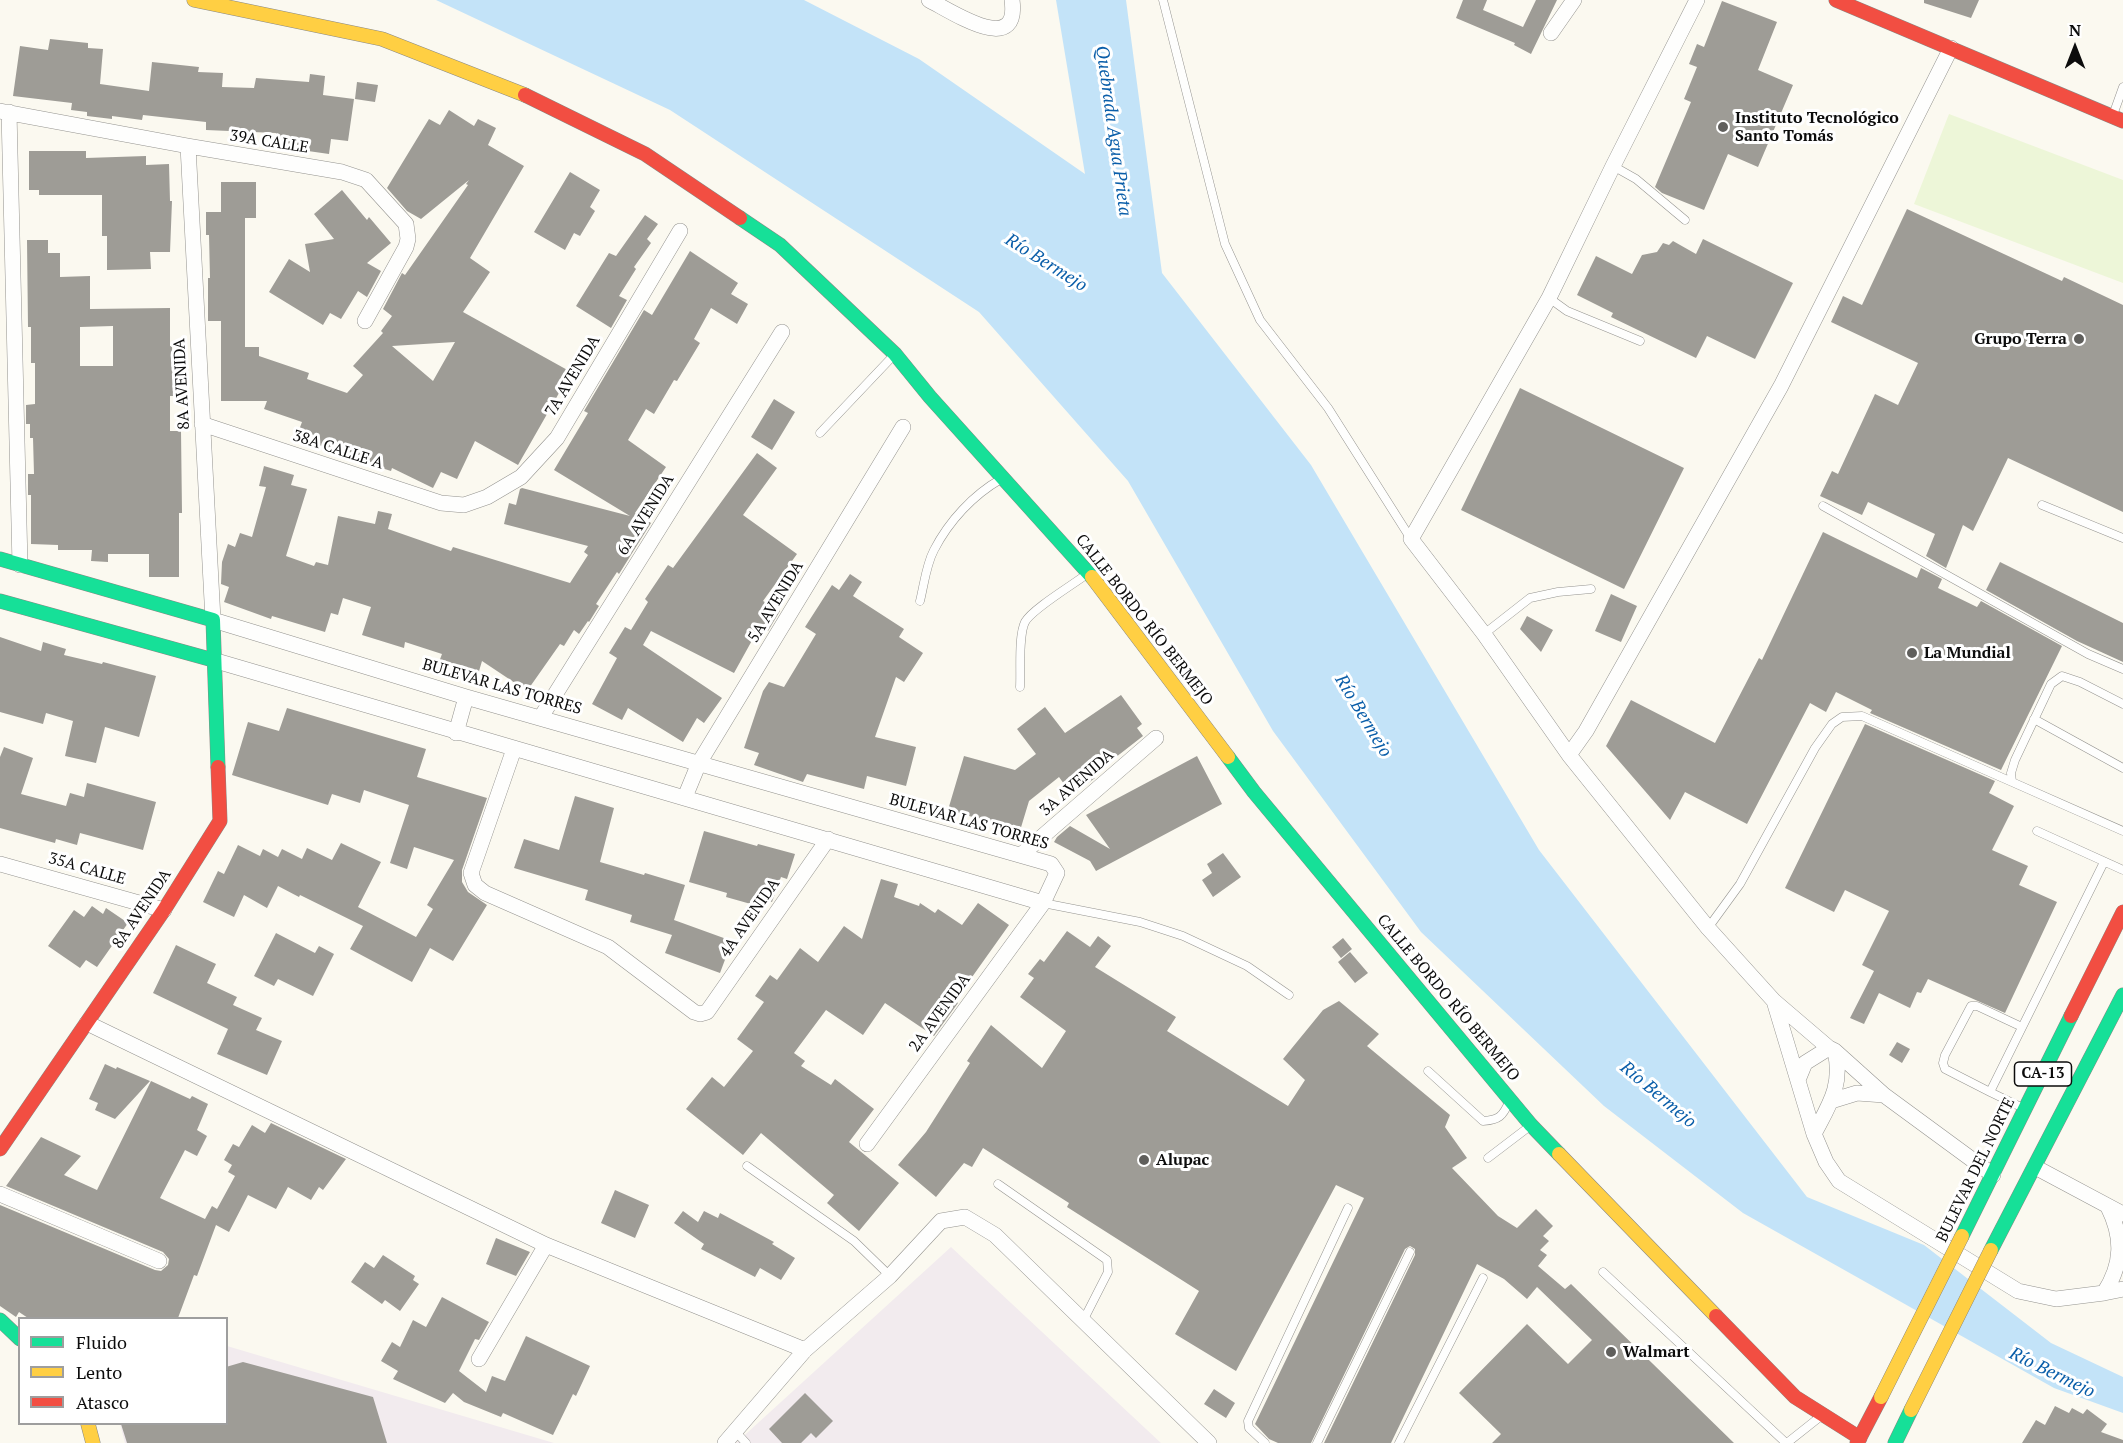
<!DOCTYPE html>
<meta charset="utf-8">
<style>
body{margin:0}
#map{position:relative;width:2123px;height:1443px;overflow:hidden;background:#fbf9f0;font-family:"PT Serif",serif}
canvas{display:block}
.legend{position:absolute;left:18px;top:1317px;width:210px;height:108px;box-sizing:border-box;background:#fff;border:2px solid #9e9e9e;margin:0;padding:8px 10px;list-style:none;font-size:18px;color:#0c0c0c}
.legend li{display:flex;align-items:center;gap:12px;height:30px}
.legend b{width:30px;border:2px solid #9e9e9e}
.north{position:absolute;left:2045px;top:18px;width:60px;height:60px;-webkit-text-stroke:4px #fff;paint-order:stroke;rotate:0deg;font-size:16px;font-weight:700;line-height:24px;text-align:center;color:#0c0c0c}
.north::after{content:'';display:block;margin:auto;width:21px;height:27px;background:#0c0c0c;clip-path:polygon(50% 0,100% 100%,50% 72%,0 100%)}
</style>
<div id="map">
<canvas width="2123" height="1443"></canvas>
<ul class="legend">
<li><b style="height:8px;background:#16e098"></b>Fluido</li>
<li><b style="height:8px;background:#ffcf43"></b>Lento</li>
<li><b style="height:8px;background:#f24e42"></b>Atasco</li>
</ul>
<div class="north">N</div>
</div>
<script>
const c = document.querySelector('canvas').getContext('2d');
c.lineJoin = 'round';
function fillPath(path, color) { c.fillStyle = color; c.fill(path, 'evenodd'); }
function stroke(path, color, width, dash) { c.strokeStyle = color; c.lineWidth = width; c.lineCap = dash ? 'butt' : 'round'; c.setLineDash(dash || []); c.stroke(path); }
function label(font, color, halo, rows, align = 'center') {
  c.font = font + ' "PT Serif",serif'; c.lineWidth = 6; c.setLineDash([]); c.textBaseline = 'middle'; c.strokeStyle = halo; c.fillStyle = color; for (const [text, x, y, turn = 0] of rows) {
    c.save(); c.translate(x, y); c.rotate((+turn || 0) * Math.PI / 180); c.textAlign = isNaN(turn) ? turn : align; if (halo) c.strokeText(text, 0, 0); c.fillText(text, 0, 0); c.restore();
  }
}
const industrial = new Path2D(`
 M951,1247l210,196h-425z
 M227,1346l327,97h-429l-5,-19h106z`);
const pitch = new Path2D(`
 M1949,114l174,66v103l-209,-79z`);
const water = new Path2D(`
 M436,0h368l115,59 166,115 -29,-174h70l36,273 149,192 228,385 268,347 117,48 127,98 72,34v36l-69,-25 -311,-175 -139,-107 -183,-174 -148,-201 -145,-250 -149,-169 -309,-202z`);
const building = new Path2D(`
 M1463,0h24l-4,10 40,17 13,-27h21l-26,54 -17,-9 1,-2 -59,-25z
 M1924,0h55l-8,18 -47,-15z
 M1722,1l55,21 -19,48 35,15 -35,82 -30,-13 -24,56 -42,-17 -7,-6 36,-85 -7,-3 13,-32 -8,-3 8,-20 7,3z
 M50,39l38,4v5l15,1 -3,35 49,7 3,-29 47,5 -1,5 25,1 -1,14 32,1 2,-10 53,4 1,-8 15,2 -2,19 31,4 -6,42 -17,-2 -2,15 -21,-3 -5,-5 -28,-3 1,-10 -70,-3v-8l-63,-7 -1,5 -30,-4v3l-25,-3v-4l-16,-2 1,-7 -59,-7 7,-50 28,4z
 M357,82l21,3 -3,17 -20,-3z
 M449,110l25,16 4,-7 18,9 -8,17 36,21 -54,92 20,14 -27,40 108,60 -53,93 -43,-24 -18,38 -16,-7 -8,16 -41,-20 -1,3 -22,-7 -58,-22 2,-7 -14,-5 3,-8 -38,-13 3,-8h-46v-80h-13v-43h2l-1,-43h-3v-23h15v-30h35v36h-11v129h14v9l50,17 -2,6 40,14 16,-18 -10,-9 30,-33 -2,-2 11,-15 -9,-7 19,-36 3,2 63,-90 -2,-1 3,-4 -48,39 -14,-8 -20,-23 42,-69 11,6zM455,342l-22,39 -41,-35z
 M29,151h57v7l60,-2v9l23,-1 1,37h2l-2,51h-20l1,17 -44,1v-34h-5v-41h-63v-5h-10z
 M570,172l30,18 -10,17 5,4 -15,25 -6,-3 -9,17 -31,-18z
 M342,190l25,30 2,-3 22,26 -24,20 14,8 -14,26 -9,-6 -17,28 -11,-6 -7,12 -54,-33 20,-33 21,13 -5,-28 29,-5 -20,-25z
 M1907,209l155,72 2,-4 59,28v207l-115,-54 -35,73 -10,-6 -17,43 -20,-12 9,-22 -67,-32 -6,13 -42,-19 12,-25 6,3 37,-80 23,11 20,-42 -87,-41 12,-26 19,9z
 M645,215l13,9 -11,15 4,4 -17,24 2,2 -17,27 8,4 -16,28 -35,-22 33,-53 7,3z
 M1703,239l90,44 -38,76 -48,-23 -11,22 -85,-41 2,-4 -36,-18 19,-39 36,18 10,-19 15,-3 6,-9 6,2 4,-4 23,13z
 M27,240h21v13h12v24l30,-1v33l80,-1v38h2l1,33h4v17h-7v35h11l1,82h-3v64h-30v-23h-41v8l-17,-1 1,-11h-34v-5l-27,-1v-49h-3v-21h6l-1,-36h-3v-14h-4v-19l9,-1v-41h-4v-36h-3zM113,326v40h-33v-39z
 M690,251l48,32 -7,11 17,10 -11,20 -26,-16 -17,31 6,4 -23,38 -3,-1 -20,34 -8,-5 -18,31 38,27 -31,46 16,10 -32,51 -2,-2 -21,32 3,2 -10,16 -1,-1 -9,13 -5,-4 -10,16 -4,-2 -33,47 -45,-30 -5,17 -22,-7v-2l-16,-7 3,-8 -37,-12 -1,6 -42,-13 9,-28 -28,-9 -5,17 -7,-2 -6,19 -53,-16 -1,3 -47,-17 5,-15 -8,-3 1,-22 6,-18 7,3 5,-14 12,4 14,-50 -7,-1 5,-20 30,9 -3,10 16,4 -21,67 28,10 2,-4 12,3 10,-49 37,8 3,-13 14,3 -4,15 63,22 2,-4 117,36 18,-28 -4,-3 4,-6 -84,-22 5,-21 7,2 4,-16 2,-1 108,28 -76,-46 34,-57 -4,-2 60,-101 8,5z
 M1520,388l164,80 -60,121 -163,-79z
 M774,399l21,13 -23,38 -21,-13z
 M757,453l20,15 -34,47 54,39 -34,47 17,10 -12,20 -8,-5 -26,47 -83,-42 -8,14 79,53 -18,25 -7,-5 -14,24 -55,-34 -6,12 -30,-16 25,-46 -8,-5 16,-26 6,3 17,-28 -3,-3 23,-34 5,3z
 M1823,532l94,46 4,-10 21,11 -4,9 39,19 4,-6 81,45 -61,124 -131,-57 2,-3 -36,-18 -10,20 -16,-9 -63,121 -62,-32 -15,28 -64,-74 25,-46 84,43 44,-85 3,2z
 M2000,562l123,61v39l-46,-21 -91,-51z
 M850,574l12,8 -9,14 51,33 -5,8 24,16 -19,29 -8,-5 -21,60 41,10 -10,39 -39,-10 -3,13 -57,-15 -4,8 -49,-17 5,-12 -15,-5 19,-57 6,-9 15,5 32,-53 -11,-7 27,-42 7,5z
 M1611,594l26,12 -16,36 -26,-11z
 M1527,616l26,14 -12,22 -21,-23z
 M0,637l41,14 2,-9 23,7 -2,6 38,9 1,-2 53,14 -17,61 -34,-10 -9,36 -31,-7 8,-35 -27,-8 -3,11 -43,-12z
 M1121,695l21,29 -5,4 6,8 -50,39 2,3 -23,17 -13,-18 -30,24 -10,33 -26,-7 1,-4 -46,-13 16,-54 51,14 21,-16 -19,-25 28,-22 20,26z
 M287,708l139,41 -9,28 70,21 -25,72v12l6,10 19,13 -34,56 -23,-13 -18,34 -62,-33 13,-23 -63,-31 -1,2 -21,-11 -11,22 -23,-13 -10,22 -31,-15 15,-31 6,3 14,-29 22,11 3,-7 15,8 4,-8 20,10 5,-11 25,12 9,-17 40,19 -23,45 58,30 17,-28 -6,-4 27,-45 -40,-13 -7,22 -17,-6 19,-58 -45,-15 -4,13 -28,-9 -4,11 -96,-30 16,-53 31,9z
 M1865,724l130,57 -6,12 25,13 -22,44 36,16 -9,19 38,17 -52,111 -77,-34 -7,14 -4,-1 -7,16 -31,-15 -15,31 -14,-6 24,-47 -12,-6 27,-54 -44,-21 -11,22 -49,-24z
 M4,747l29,11 -12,36 45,12 4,-13 14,4 3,-14 69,19 -13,48 -63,-17 -3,12 -21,-6 -1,4 -55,-15v-71z
 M1197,756l25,48 -126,67 -6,-10 -36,-19 3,-5 13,-11 40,23 -24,-34z
 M575,796l39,12 -14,54 44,13 1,-2 40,12 -11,35 58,21 -12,32 -55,-20 7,-18 -42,-13 2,-7 -47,-15 3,-10 -74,-22 10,-29 35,11z
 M704,831l53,15 1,-2 37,10 -8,25 -6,-2 -9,25 -5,-2 -2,8 -39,-11 1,-4 -38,-11z
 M1223,853l18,24 -28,20 -11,-17 10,-7 -5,-9z
 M881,879l17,5 -4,13 25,9 1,-3 15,10 3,-4 24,16 16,-22 31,22 -54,76 3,2 -24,33 -49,-33 -22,32 -37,-25 -32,43 11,8 -4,5 30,19 4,-6 39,30 -25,33 50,41 -40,48 -32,-28 7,-8 -73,-62 -18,22 -57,-46 26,-32 12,10 29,-36 -16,-12 27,-37 -9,-6 15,-21 7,5 23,-32 18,14 26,-36 18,13z
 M92,906l11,8 3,-6 22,15 -31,44 -11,-7 -6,8 -32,-22 26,-36 10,7z
 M1067,931l23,16 8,-11 13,10 -16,21 81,50 -9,14 121,75 17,-26 -22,-21 40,-49 16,-9 40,33 -12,12 83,69 -5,12 22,31 -15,10 46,48 19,12 19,-19 17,17 -10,10 6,5 -9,9 7,5 -9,11 27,23 6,-5 163,159h-242l9,-9 -42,-41 68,-69 41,40 24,-24 -55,-53 -10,12 -23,-20 -27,-15 -86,179h-67l91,-188v-6l-5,-3 -5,3 -94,194h-33l-9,-4 -14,-15 109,-226 -28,-13 -100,186 -61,-37 24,-43 -132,-84 2,-4 -86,-55 -11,19 -8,-4 -28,34 -38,-32 28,-33 44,-69 -3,-2 24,-36 51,43 24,-37 -46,-34 14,-19 -6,-4 12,-15 4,3z
 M276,933l39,20 4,-7 15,8 -21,42 -35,-17 -4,7 -20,-10z
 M1343,938l9,11 -11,9 -9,-11z
 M176,945l40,19 -9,19 30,14 -4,8 29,13 -6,12 26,11 -15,34 -50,-21 11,-25 -75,-36z
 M1350,952l18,21 -13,10 -17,-21z
 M1897,1042l13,7 -8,14 -13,-8z
 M105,1064l11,5 1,-2 33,14 -35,38 -20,-9 3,-7 -9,-4z
 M151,1081l39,18 2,-3 16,8 -11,26 10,6 -10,20 -12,-6 -25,48 45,21 7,-13 5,3 18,-33 -7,-4 4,-7 -8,-5 9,-16 6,3 13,-22 13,8 6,-10 75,36 -23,31 -4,-3 -8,13 -23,-13 -12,22 -28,-14 -19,37 -13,-7 -19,51 -3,-1 -16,43h-150l-9,-6 -3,5 -16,-11v-101l155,65 6,1 7,-6 1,-6 -6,-7 -157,-66 35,-49 40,19 -17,19 33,15z
 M615,1190l34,15 -14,33 -34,-15z
 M683,1211l15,11 6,-11 14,7 2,-5 54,29 -2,2 23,14 -14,22 -21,-12 -5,9 -54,-28 3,-5 -30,-21z
 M496,1238l34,14 -14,24 -30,-12z
 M383,1255l32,21 -2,4 6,4 -19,27 -15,-11 -3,4 -31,-22 14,-20 9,6z
 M442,1297l47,25 -10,18 -4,-1 -16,32 27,21 6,-16 13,5 21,-45 64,30 -14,30 -3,-2 -20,41 -50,-22 -2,4 -37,-15 -11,-9 -8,10 -52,-24 5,-8 -17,-10 11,-19 8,5 13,-27 13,7z
 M243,1362l130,35 14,46h-260l-6,-19h105v-57z
 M1214,1389l21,14 -9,15 -22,-14z
 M805,1393l28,28 -17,17 -5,-5 -10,10h-19l-13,-14z
 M2055,1406l14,7 3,-5 11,6 4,-5 20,15 -6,8 22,8v3h-101l14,-23 9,5z`);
const lane = new Path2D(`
 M1163,0l62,244 35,76 68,88 83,131
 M2113,115l10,-28
 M1613,166l23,13 49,41
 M1549,298l18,13 73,30
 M820,433l74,-78
 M2042,505l81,33
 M1823,506l265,148 35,15
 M920,601c4,-16 6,-36 14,-51 15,-29 39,-55 67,-71
 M1484,634l46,-36 28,-6 33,-3
 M1020,687c1,-16 -2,-51 5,-65 7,-13 49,-38 62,-48
 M2123,704l-43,-22 -18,-6 -11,8 -36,76 -4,13 1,9 111,49
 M2034,719l89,49
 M2037,831l86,39
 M1043,903l97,19 43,14 64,30 42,29
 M1708,928l32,-44 75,-136 17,-24 10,-7 20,-1 150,66
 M2022,1027l-45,-21h-6l-26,49 -2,8 2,6 45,23 114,-230
 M1428,1071l55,50c16,-1 20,-5 26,-19
 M1990,1092l31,15
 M1488,1158l42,-32
 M747,1166l107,75 36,35
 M998,1184l109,76 1,12 -25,49
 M1603,1272l183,171
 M735,1431l11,12
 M1265,1443l-16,-15 -1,-7 100,-213
 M1317,1443l93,-191
 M1399,1443l84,-165
 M1787,1443l34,-27`);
const street = new Path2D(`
 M929,0c22,11 91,58 83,0
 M1697,0l-84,166 -64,132 -138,241 73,95 85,121 139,173 66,73 55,47 6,3 49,44 109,80
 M1551,33l23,-33
 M0,111l188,35 154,26 24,8 40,44 2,15 -2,8 -41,74
 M9,112l11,453
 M188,146l25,474 253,77 585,167 6,9 -14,30 -176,241
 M202,424l239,79 23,2 23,-8 34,-20 36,-39 123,-207
 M213,660c276,83 554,160 830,243
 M541,717l241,-385
 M456,733l10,-36
 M514,749l-43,124 4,12 10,8 123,54 86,65 6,2 7,-2 121,-173
 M1569,755l17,-24 195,-345 170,-338
 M685,797l14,-34 204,-336
 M1021,855l135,-117
 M0,864l164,46
 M1774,1001l40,133 12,28 13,19 179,110 38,8 48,-6 19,-4
 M87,1023l459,222 259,105
 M1798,1080l7,-17 24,-15
 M1831,1101l26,-8 27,2
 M1814,1134c15,-29 29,-48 21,-83
 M2035,1167l88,47
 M0,1194l159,67
 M2104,1293c19,-29 19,-56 4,-86
 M479,1359l67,-114
 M725,1443l80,-93 85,-74 51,-55 24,-4 30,18 214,208`);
const fast = new Path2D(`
 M740,218l40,27 115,109 35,43 162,180
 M0,559l213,61 5,147
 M0,601l213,59
 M1228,757l26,35 277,333 28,29
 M1962,1236l109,-220
 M1991,1250l132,-255
 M0,1320l20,19
 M1895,1443l16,-33`);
const slow = new Path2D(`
 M194,0l188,39 143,56
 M1092,577l136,180
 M1559,1154l157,162
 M88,1424l5,19`);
const jam = new Path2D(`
 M1836,0l287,121
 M525,95l120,59 95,64
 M2071,1016l52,-104
 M0,1149l164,-239 56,-89 -2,-54
 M1716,1316l79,81 65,41
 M1857,1443l24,-46`);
const slowBridge = new Path2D(`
 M1881,1397l81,-161
 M1911,1410l80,-160`);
const markers = [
 [1723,127,6,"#605f5c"],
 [2079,339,6,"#605f5c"],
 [1912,653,6,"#605f5c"],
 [1144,1160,6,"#605f5c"],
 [1611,1352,6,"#605f5c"]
];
const shields = [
 [2043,1074,57]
];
const shieldNames = [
 ["CA-13",2043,1074]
];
const poiNames = [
 ["Instituto Tecnológico",1735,118],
 ["Santo Tomás",1735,136],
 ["Grupo Terra",2067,339,"right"],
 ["La Mundial",1924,653],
 ["Alupac",1156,1160],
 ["Walmart",1623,1352]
];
const streetNames = [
 ["39A CALLE",269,142,9],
 ["7A AVENIDA",573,376,-59],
 ["8A AVENIDA",182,384,-93],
 ["38A CALLE A",338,450,18],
 ["6A AVENIDA",646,515,-58],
 ["5A AVENIDA",776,602,-59],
 ["CALLE BORDO RÍO BERMEJO",1144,620,52],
 ["BULEVAR LAS TORRES",502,687,16],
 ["3A AVENIDA",1077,783,-41],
 ["BULEVAR LAS TORRES",969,822,16],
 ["35A CALLE",87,869,16],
 ["8A AVENIDA",142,909,-56],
 ["4A AVENIDA",750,918,-55],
 ["CALLE BORDO RÍO BERMEJO",1448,998,50],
 ["2A AVENIDA",940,1013,-54],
 ["BULEVAR DEL NORTE",1976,1170,-64]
];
const waterNames = [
 ["Quebrada Agua Prieta",1113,131,82],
 ["Río Bermejo",1046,263,32],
 ["Río Bermejo",1363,716,59],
 ["Río Bermejo",1658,1095,40],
 ["Río Bermejo",2052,1373,26]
];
fillPath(industrial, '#f2ebee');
fillPath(pitch, '#edf6d8');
fillPath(water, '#c3e3f8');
fillPath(building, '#9e9c96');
stroke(lane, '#94938f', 9);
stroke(street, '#94938f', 16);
stroke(fast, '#8a8985', 15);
stroke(slow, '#8a8985', 15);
stroke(jam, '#8a8985', 15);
stroke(lane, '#fefefd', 8);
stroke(street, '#fefefd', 15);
stroke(fast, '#16e098', 14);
stroke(slow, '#ffcf43', 14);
stroke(jam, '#f24e42', 14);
stroke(slowBridge, '#81807c', 15, []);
stroke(slowBridge, '#ffcf43', 14);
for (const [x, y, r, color] of markers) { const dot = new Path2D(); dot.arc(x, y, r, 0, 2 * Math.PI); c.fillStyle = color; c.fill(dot); stroke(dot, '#fff', 2); }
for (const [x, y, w] of shields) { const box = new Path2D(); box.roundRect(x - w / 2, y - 12, w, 24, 4.5); c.fillStyle = '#fff'; c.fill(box); stroke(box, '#0c0c0c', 1.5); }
label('bold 15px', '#0c0c0c', null, shieldNames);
label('bold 16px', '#0c0c0c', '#fff', poiNames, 'left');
label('16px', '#0c0c0c', '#fff', streetNames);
label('italic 18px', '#0a5ea9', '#fff', waterNames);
</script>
